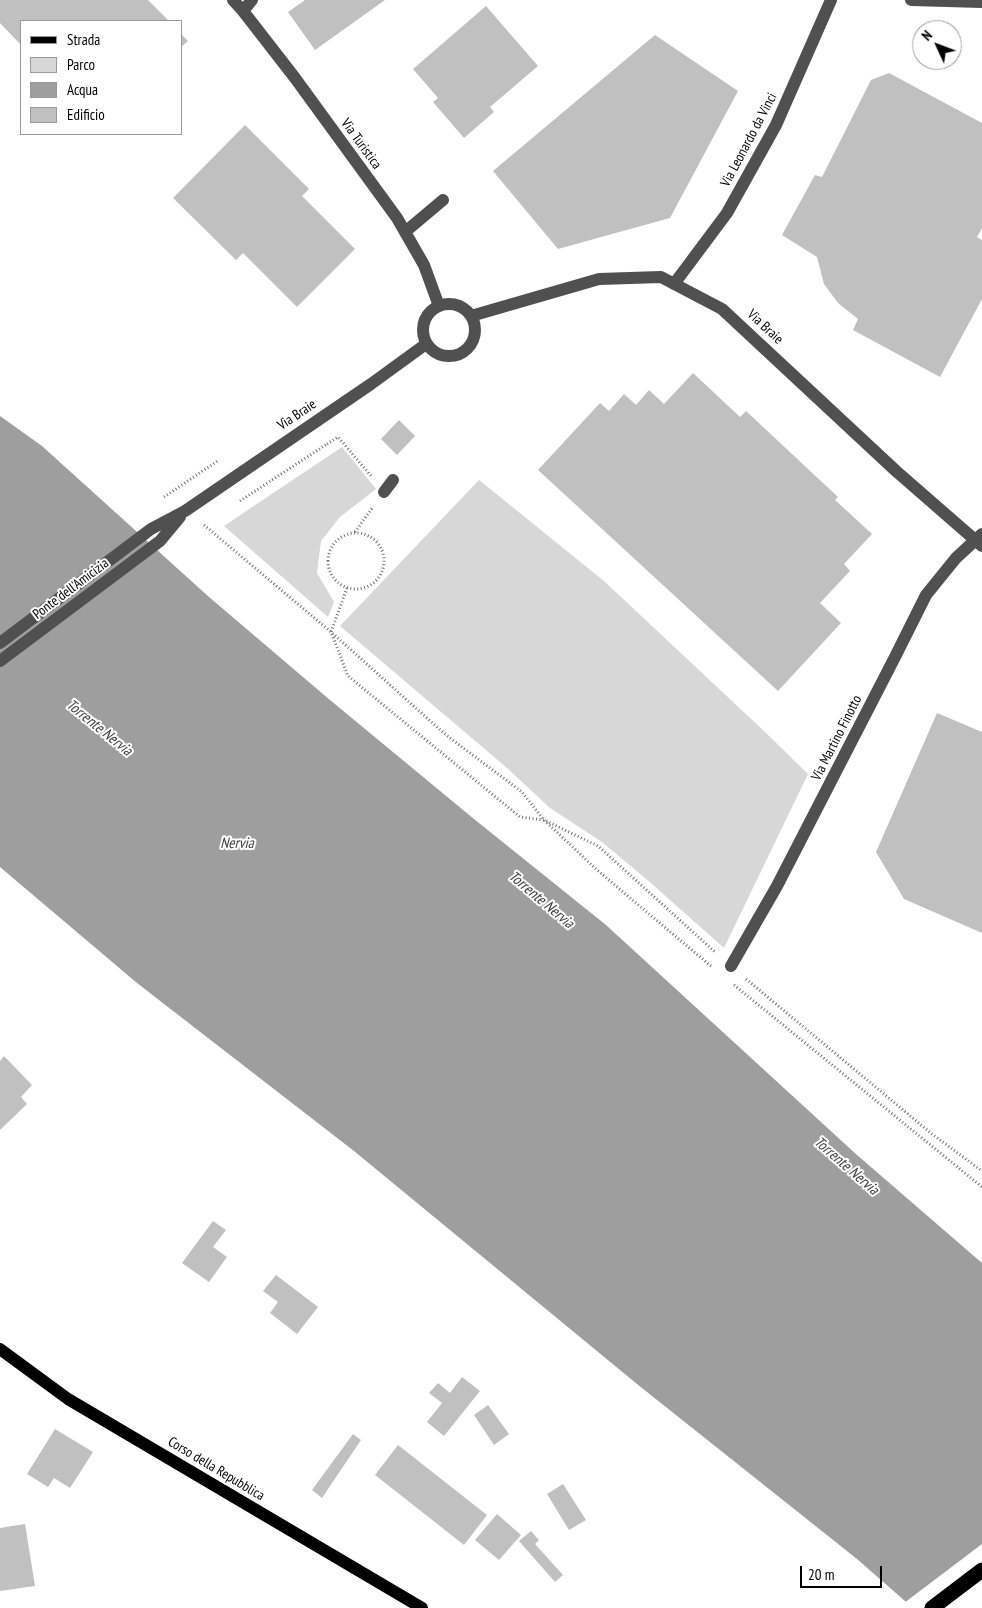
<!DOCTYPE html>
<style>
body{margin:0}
#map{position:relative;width:982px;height:1608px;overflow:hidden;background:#fff;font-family:"PT Sans Narrow",sans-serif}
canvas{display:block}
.legend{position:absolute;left:20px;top:20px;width:162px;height:115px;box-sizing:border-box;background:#fff;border:1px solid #999;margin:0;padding:6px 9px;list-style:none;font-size:15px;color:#000}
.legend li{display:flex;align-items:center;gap:10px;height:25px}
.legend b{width:25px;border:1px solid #999}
.north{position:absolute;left:912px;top:20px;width:50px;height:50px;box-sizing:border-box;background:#fff;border:1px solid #999;border-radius:50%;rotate:313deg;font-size:14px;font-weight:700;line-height:20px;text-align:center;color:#000}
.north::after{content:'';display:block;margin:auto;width:18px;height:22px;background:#000;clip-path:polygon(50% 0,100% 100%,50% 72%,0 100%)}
.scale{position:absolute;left:800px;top:1566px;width:82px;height:22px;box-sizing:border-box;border:2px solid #000;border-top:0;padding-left:6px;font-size:15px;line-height:18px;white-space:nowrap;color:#000;-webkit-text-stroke:4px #fff;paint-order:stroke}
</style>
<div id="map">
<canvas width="982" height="1608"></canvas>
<ul class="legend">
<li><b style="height:6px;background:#000"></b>Strada</li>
<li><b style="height:14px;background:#d7d7d7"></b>Parco</li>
<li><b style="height:14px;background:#9e9e9e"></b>Acqua</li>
<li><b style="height:14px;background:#c0c0c0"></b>Edificio</li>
</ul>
<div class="north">N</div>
<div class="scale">20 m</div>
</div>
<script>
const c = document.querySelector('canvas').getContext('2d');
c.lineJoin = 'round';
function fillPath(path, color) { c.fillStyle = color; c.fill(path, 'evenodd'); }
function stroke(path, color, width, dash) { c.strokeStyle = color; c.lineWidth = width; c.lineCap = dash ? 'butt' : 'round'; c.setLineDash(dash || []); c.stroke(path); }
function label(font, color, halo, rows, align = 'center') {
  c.font = font + ' "PT Sans Narrow",sans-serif'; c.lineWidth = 4; c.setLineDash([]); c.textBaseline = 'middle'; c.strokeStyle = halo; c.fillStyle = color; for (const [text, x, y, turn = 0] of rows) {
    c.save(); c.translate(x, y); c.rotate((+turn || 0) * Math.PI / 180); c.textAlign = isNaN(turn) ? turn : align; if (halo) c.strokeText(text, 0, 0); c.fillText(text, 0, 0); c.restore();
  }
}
const green = new Path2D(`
 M342,447l34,42 -36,28 -19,24 -4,32 17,29 -6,15 -104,-91z
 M479,480l125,101 160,150 44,43 -84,174 -72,-64 -50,-42 -52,-34 -43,-40 -167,-142z`);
const water = new Path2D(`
 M0,416l42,30 167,151 121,103 144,119 132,106 251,230 125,108v345h-69l-56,-49 -220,-175 -283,-233 -217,-168 -137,-116z`);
const pier = new Path2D(`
 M982,1544v64h-73l-5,-5z`);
const building = new Path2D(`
 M0,0h148l21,21h-148v24l-21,-22z
 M305,0h80l-70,50 -27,-38z
 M486,6l52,60 -48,41 4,5 -30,26 -31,-36 5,-4 -25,-29z
 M181,34l7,7 -7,6z
 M655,35l83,56 -68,127 -112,31 -65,-78z
 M889,73l93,50v105l-5,9 5,3v59l-42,78 -87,-47 5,-11 -20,-16 -14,-19 -7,-27 -35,-22 33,-60 7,2 49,-97z
 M245,125l64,64 -7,7 53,53 -58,58 -54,-54 -7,7 -63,-62z
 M693,373l47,44 6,-6 92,86 -3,3 37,34 -28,30 6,7 -30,32 21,20 -63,68 -240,-221 62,-67 9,8 15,-17 12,11 13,-15 15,14z
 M399,420l16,16 -18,19 -16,-16z
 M937,713l45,19v201l-78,-34 -28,-47z
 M4,1056l28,29 -11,12 6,7 -27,26v-69z
 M213,1221l13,9 -13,17 14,10 -18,25 -27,-19z
 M276,1275l42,32 -21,27 -27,-21 8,-11 -15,-11z
 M462,1377l18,14 -36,45 -17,-14 15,-19 -13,-10 9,-10 12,10z
 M488,1405l21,29 -15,11 -20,-30z
 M55,1429l38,23 -23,36 -16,-10 -6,9 -21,-13z
 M353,1434l8,6 -39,58 -10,-8z
 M398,1445l89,70 -23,30 -89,-70z
 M563,1484l23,36 -17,10 -22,-36z
 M497,1514l24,21 -22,25 -24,-20z
 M25,1524l10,62 -35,5v-63z
 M531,1531l8,9 -4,4 28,31 -8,7 -36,-41z`);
const path = new Path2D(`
 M327,444l11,-7 34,40
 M164,497l55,-37
 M240,501l87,-57
 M204,525l127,107 115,103 76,57 22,28 53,50 115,97
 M355,532l18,-25
 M328 561a28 28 0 1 1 56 0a28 28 0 1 1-56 0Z
 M347,588l-16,44 17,44 172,141 24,3 54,26 117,106
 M746,979l186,155 50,37
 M734,985l248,202`);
const minor = new Path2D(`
 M233,0l10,11 52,67 102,140 27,47 15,41
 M911,0l71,2
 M243,11l9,-11
 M405,232l38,-32
 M674,284l53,-71 49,-88 55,-125
 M423 330a26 26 0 1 1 52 0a26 26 0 1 1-52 0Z
 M471,316l128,-37 62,-2 61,32 174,162 86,75
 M384,492l9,-12
 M0,643l151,-114 34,-18 186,-127 55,-40
 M0,661l160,-120 20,-24
 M731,966l46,-80 118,-229 31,-62 30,-37 26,-24`);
const major = new Path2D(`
 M0,1349l68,50 354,209`);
const highway = new Path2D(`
 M932,1608l50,-38`);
const streetNames = [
 ["Via Leonardo da Vinci",749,140,-62],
 ["Via Turistica",361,144,54],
 ["Via Braie",765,327,43],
 ["Via Braie",297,415,-34],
 ["Ponte dell'Amicizia",71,589,-37],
 ["Via Martino Finotto",837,738,-63],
 ["Corso della Repubblica",216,1469,31]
];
const waterNames = [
 ["Torrente Nervia",99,728,39],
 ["Nervia",237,844],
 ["Torrente Nervia",541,900,40],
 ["Torrente Nervia",846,1166,41]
];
fillPath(green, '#d7d7d7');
fillPath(water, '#9e9e9e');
fillPath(pier, '#fff');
fillPath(building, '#c0c0c0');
stroke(path, '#727272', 3, [1, 2.5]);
stroke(minor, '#505050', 12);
stroke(major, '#000', 12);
stroke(highway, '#000', 15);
label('14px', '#000', '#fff', streetNames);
label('italic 15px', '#3f3f3f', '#fff', waterNames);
</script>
